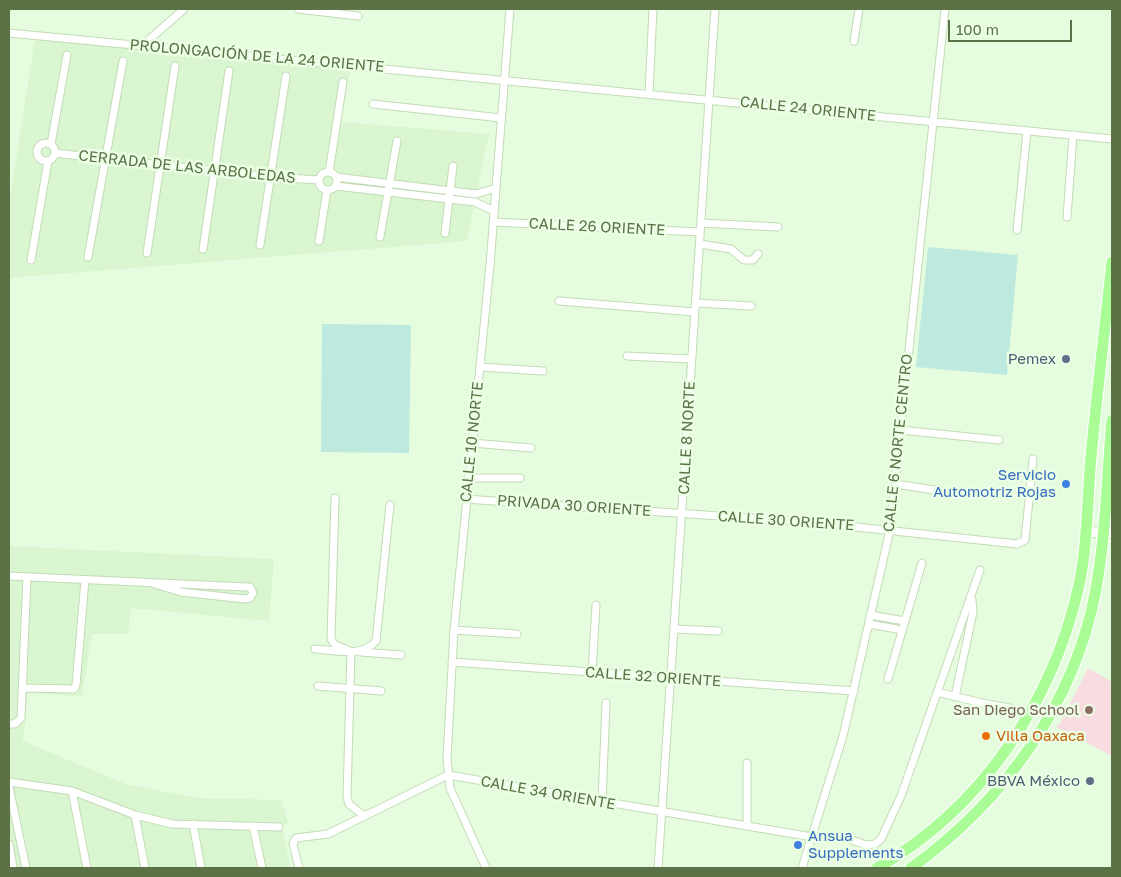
<!DOCTYPE html>
<meta charset="utf-8">
<style>
body{margin:0}
#map{position:relative;width:1121px;height:877px;overflow:hidden;background:#e5fcdf;font-family:"Golos Text",sans-serif}
canvas{display:block}
.frame{position:absolute;inset:0;border:10px solid #5b7247;pointer-events:none}
.scale{position:absolute;left:948px;top:20px;width:124px;height:22px;box-sizing:border-box;border:2px solid #5b7247;border-top:0;padding-left:6px;font-size:15px;line-height:18px;white-space:nowrap;color:#5b7247;-webkit-text-stroke:4px #ebffe5;paint-order:stroke}
</style>
<div id="map">
<canvas width="1121" height="877"></canvas>
<div class="frame"></div>
<div class="scale">100 m</div>
</div>
<script>
const c = document.querySelector('canvas').getContext('2d');
c.lineJoin = 'round';
function fillPath(path, color) { c.fillStyle = color; c.fill(path, 'evenodd'); }
function stroke(path, color, width, dash) { c.strokeStyle = color; c.lineWidth = width; c.lineCap = dash ? 'butt' : 'round'; c.setLineDash(dash || []); c.stroke(path); }
function label(font, color, halo, rows, align = 'center') {
  c.font = font + ' "Golos Text",sans-serif'; c.lineWidth = 5; c.setLineDash([]); c.textBaseline = 'middle'; c.strokeStyle = halo; c.fillStyle = color; for (const [text, x, y, turn = 0] of rows) {
    c.save(); c.translate(x, y); c.rotate((+turn || 0) * Math.PI / 180); c.textAlign = isNaN(turn) ? turn : align; if (halo) c.strokeText(text, 0, 0); c.fillText(text, 0, 0); c.restore();
  }
}
const residential = new Path2D(`
 M35,38l316,29 -11,55 149,12 -22,107 -458,37v-72z
 M9,546l265,13 -5,62 -138,-13 -3,26h-36l-10,62 -54,-3 -5,48 105,44 72,13 81,2 7,23 -6,3 9,42h-282z`);
const education = new Path2D(`
 M1088,668l24,14v74l-56,-29 4,-4z`);
const green = new Path2D(`
 M928,247l90,8 -11,120 -91,-8z
 M322,324l89,1 -2,128 -88,-1z`);
const street = new Path2D(`
 M298,9l60,7
 M9,33l1103,106
 M854,41l5,-32
 M143,45l41,-36
 M649,93l4,-84
 M373,104l128,14
 M37 152a9 9 0 1 1 18 0a9 9 0 1 1-18 0Z
 M51,144l16,-89
 M55,153l215,24 49,3
 M329,172l14,-90
 M319 181a9 9 0 1 1 18 0a9 9 0 1 1-18 0Z
 M336,177l140,17 20,-6
 M336,186l139,16 19,9
 M1067,217l6,-82
 M493,222l207,10
 M701,223l77,4
 M1017,230l10,-99
 M445,233l8,-67
 M380,237l17,-96
 M319,241l8,-51
 M700,244l31,5 13,11h9l5,-6
 M260,245l26,-169
 M203,249l26,-178
 M147,253l28,-187
 M88,257l35,-196
 M31,260l17,-99
 M559,301l136,11
 M696,303l55,3
 M627,356l64,3
 M480,367l63,4
 M900,430l99,10
 M472,443l59,5
 M468,478h52
 M895,484l46,7
 M335,498l-4,141 4,6 11,4
 M465,499l344,23 208,22 8,-4 8,-81
 M9,576l237,11h4l3,6 -3,5 -5,1 -64,-7 -30,-9
 M870,615l35,6
 M869,624l33,6
 M674,629l44,2
 M454,630l63,4
 M315,649c20,1 47,9 61,-8l14,-136
 M351,651l-4,146 2,7 15,12
 M361,652l40,3
 M452,662l402,29
 M592,672l4,-67
 M888,679l34,-116
 M318,686l63,5
 M22,688l52,1 2,-4 9,-105
 M937,692l45,11 49,9
 M955,697l18,-85 -1,-12
 M9,724h6l6,-6 6,-141
 M747,763v62
 M9,782l63,9 63,24 37,9 107,3
 M9,787l17,81
 M72,791l15,77
 M602,802l4,-99
 M135,815l10,53
 M193,824l8,44
 M253,826l9,42
 M838,835l28,10 9,-1 6,-5 20,-43 79,-226
 M9,844l4,24
 M299,868l-6,-24 3,-6 32,-4 120,-59 364,62
 M486,868l-36,-80 -3,-30 7,-128 36,-365 20,-256
 M658,868l57,-859
 M802,868l41,-132 47,-206 55,-521`);
const secondary = new Path2D(`
 M1087,532l25,1`);
const primary = new Path2D(`
 M877,868c104,-59 176,-166 202,-283 9,-43 8,-85 12,-128 6,-65 14,-130 21,-195
 M911,868c93,-67 164,-164 185,-279 10,-56 11,-113 16,-169`);
const markers = [
 [1066,359,5,"#5c6f8a"],
 [1066,484,5,"#3f7fe0"],
 [1089,710,5,"#8d6e63"],
 [986,736,5,"#e8710a"],
 [1090,781,5,"#5c6f8a"],
 [798,845,5,"#3f7fe0"]
];
const streetNames = [
 ["PROLONGACIÓN DE LA 24 ORIENTE",257,56,5],
 ["CALLE 24 ORIENTE",808,109,6],
 ["CERRADA DE LAS ARBOLEDAS",187,167,6],
 ["CALLE 26 ORIENTE",597,227,3],
 ["CALLE 8 NORTE",687,438,-87],
 ["CALLE 10 NORTE",472,442,-84],
 ["CALLE 6 NORTE CENTRO",898,443,-84],
 ["PRIVADA 30 ORIENTE",574,506,4],
 ["CALLE 30 ORIENTE",786,521,4],
 ["CALLE 32 ORIENTE",653,677,4],
 ["CALLE 34 ORIENTE",548,793,10]
];
const serviceNames = [
 ["Pemex",1056,359],
 ["BBVA México",1080,781]
];
const shopNames = [
 ["Servicio",1056,475],
 ["Automotriz Rojas",1056,492],
 ["Ansua",808,836,"left"],
 ["Supplements",808,853,"left"]
];
const educationNames = [
 ["San Diego School",1079,710]
];
const foodNames = [
 ["Villa Oaxaca",996,736]
];
fillPath(residential, '#daf6d1');
fillPath(education, '#f8dce2');
fillPath(green, '#bee9df');
stroke(street, '#c3dbb7', 9);
stroke(secondary, '#c9e5b9', 12);
stroke(primary, '#fff', 13);
stroke(street, '#fff', 7);
stroke(secondary, '#fff', 10);
stroke(primary, '#aafc96', 11);
for (const [x, y, r, color] of markers) { const dot = new Path2D(); dot.arc(x, y, r, 0, 2 * Math.PI); c.fillStyle = color; c.fill(dot); stroke(dot, '#ebffe5', 2); }
label('15px', '#5b7247', '#ebffe5', streetNames);
label('15px', '#4e5e75', '#ebffe5', serviceNames, 'right');
label('15px', '#366cbe', '#ebffe5', shopNames, 'right');
label('15px', '#785e54', '#ebffe5', educationNames, 'right');
label('15px', '#c56008', '#ebffe5', foodNames, 'left');
</script>
